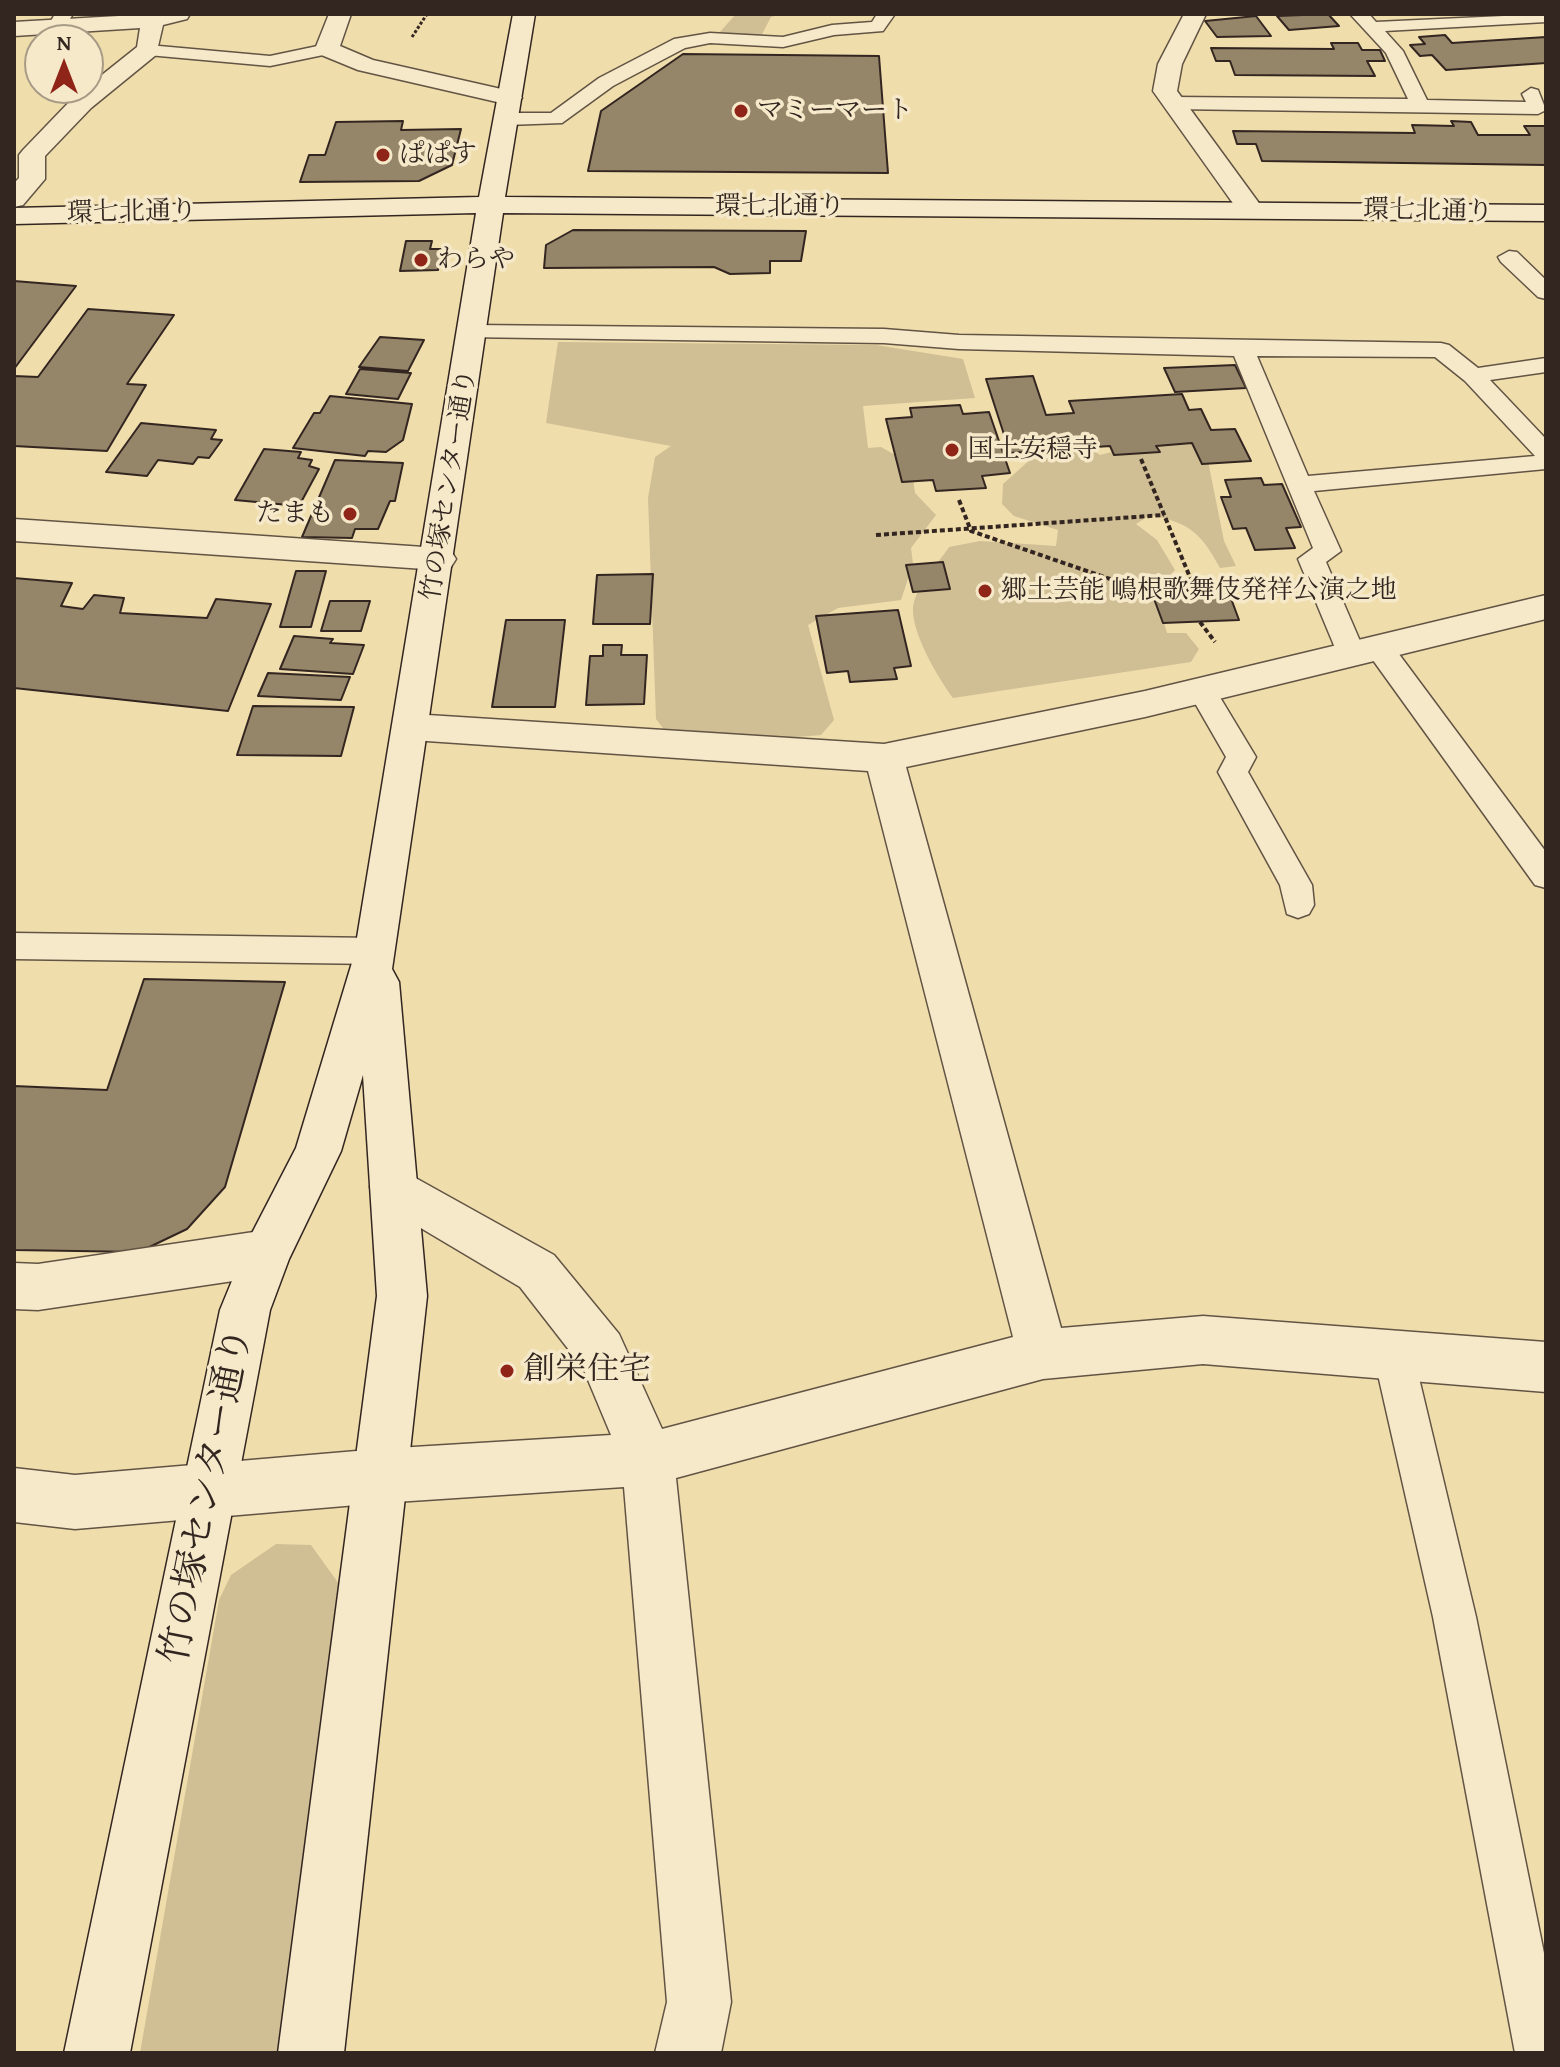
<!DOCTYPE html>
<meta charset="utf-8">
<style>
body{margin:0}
#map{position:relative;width:1560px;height:2067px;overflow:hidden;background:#f0ddac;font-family:"Gentium Book Plus",serif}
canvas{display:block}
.frame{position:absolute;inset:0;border:16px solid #332621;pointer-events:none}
.north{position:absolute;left:24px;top:24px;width:80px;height:80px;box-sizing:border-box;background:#f5e9c9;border:2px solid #a79b86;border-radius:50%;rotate:0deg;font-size:22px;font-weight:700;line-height:32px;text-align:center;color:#332621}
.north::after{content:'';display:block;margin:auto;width:28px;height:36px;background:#8f2418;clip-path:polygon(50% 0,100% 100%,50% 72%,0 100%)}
</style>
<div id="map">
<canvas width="1560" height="2067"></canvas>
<div class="frame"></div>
<div class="north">N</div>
</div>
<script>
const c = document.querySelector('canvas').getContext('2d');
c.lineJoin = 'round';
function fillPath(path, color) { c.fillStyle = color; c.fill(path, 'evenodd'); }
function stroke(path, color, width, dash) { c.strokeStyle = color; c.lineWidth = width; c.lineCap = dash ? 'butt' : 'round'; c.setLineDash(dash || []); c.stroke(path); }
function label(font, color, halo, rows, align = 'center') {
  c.font = font + ' "Gentium Book Plus","Noto Serif JP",serif'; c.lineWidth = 7; c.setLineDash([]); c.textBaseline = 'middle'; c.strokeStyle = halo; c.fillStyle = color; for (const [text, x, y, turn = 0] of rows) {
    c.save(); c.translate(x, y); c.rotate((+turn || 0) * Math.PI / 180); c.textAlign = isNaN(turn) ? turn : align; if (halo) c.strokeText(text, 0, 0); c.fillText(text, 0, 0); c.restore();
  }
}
const green = new Path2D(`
 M736,14h46l-11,3 -10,19 -42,-3z
 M558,342l318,3 87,14 12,39 -112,8 5,42 13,-1 30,17 4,29 21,22 -25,33 2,16 -12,36 -63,8 -30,17 26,95 -13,15 -36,3 -119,-6 -10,-13 -8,-221 7,-41 16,-11 -125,-23z
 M1076,439l24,16 62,-16 43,7 19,95 12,25 -16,2c-19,-35 -30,-45 -70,-53l-14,9 21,16 18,30 -20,21 12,42h19l13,16 -8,13 -238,36c-15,-20 -42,-66 -40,-91 3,-21 25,-43 36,-60l31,-6 76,5 2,-16 -44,-14 -12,-12 1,-20 30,-27 5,-15z
 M276,1544l35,1 36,50 -59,458h-148l79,-453 12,-25z`);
const building = new Path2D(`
 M1328,14l11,12 -50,4 -12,-14z
 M1256,16l15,20 -54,1 -12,-16z
 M1445,35l7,8 94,-6v26l-100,7 -14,-15 -12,1 -10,-11 15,-1 -6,-7z
 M1331,43h27l4,7h18l5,11h-18l8,15 -140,-1 -5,-14h-14l-5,-13 123,1z
 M683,54l196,2 9,117 -300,-2 13,-60z
 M403,121l-2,9 60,-1 -9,36 -33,16 -119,1 9,-27h16l11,-33z
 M1451,121l20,1 7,13h52l-6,-9h22v39l-284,-4 -6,-17h-19l-4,-13 182,2 -3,-8 42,1z
 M573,230l233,1 -5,30h-31v12l-40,1 -16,-7 -170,1 2,-23z
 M406,241h26l-2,8h12l-4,21 -38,1z
 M14,281l62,5 -62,83z
 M88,309l86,6 -47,69 19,1 -39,66 -93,-5v-70l24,1z
 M380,337l44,3 -16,31 -49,-4z
 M1235,365l11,23 -71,4 -11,-24z
 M360,369l51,4 -13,26 -52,-5z
 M1033,376l13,39 28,-2 -5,-12 113,-7 7,16 12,-1 10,21 24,-1 16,32 -49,3 -10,-21 -36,3 4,6 -46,3 -4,-9 -100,7 -24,-74z
 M330,396l82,8 -9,36 -17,12 -18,-1 -3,5 -72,-8 21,-35h6z
 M960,405l3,9 26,-2 21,61 -28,3 4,12 -50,3 -3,-11 -31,2 -16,-63 26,-2 -2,-9z
 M141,423l75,7 -5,9 11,1 -13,18 -11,-1 -5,7 -35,-4 -11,16 -41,-4z
 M264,449l37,3 -3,6 14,2 -3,6 10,3 -20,37 -64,-6z
 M335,460l68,3 -8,38h-5l-12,28h-23l-3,9 -50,-1z
 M1261,478l3,7 18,-1 19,43 -15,1 9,20 -40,2 -9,-22 -13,1 -12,-32h10l-6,-17z
 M943,562l7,27 -37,3 -7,-27z
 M296,571h30l-15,56h-31z
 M653,574l-3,50h-57l4,-49z
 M14,578l58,5 -11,23 22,3 11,-14 30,3 -4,15 87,5 9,-19 55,5 -43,107 -214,-23z
 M1229,593l10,27 -76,3 -10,-27z
 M330,601h40l-9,30h-40z
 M898,610l13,56 -17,2 3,11 -47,3 -2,-11 -21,2 -11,-57z
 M506,620h59l-10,87h-63z
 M294,636l39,3 -3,4 34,2 -11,29 -73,-5z
 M603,645h19l-1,10h26l-3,49 -58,1 4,-49h13z
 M268,673l82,4 -9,23 -83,-4z
 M253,706l101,1 -13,49 -104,-1z
 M144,979l141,3 -60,205 -38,42 -48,23 -125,-2v-164l93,4z`);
const pathFar1 = new Path2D(`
 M412,37l15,-23`);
const path = new Path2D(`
 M1141,459l53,128 -8,3
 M959,500l12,31 174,60 41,-1 3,5
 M876,535l288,-20
 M1200,622l15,20`);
const lane = new Path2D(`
 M55,14h18l-10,16h-12l-3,-4z
 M877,14h18l-12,17 -49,4 -51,12 -73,-4 -25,5 -72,38 -51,37 -55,2 -10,-6 10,-6h44l48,-35 75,-39 36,-6 73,4 49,-12 40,-3z
 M1350,14h19l7,8 170,-8v8l-161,9 18,20 24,49 99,2 -4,-8 9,-6 7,2 8,20 -8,4 -366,-5 -9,-6 9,-6 236,2 -22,-46z
 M327,44l9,5 -3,4 -63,13 -122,-11 -9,-5 9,-5 122,11z
 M1509,251l8,1 29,28v19l-8,-2 -37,-35 -3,-5z
 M473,325l411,4 75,6 482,8 8,2 29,23 68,-10v14l-56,8 56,59v30l-232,22 27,60 -15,11 40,93 -4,7h-20l-4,-7 -40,-96 15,-11 -79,-192 -275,-7 -75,-6 -419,-6 -3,-5zM1257,356l178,1 30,24 70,75 -227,20z
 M1380,640l10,2 156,210v36l-11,-3 -165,-229 -4,-7 4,-7z
 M1202,681l10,3 44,73 -8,15 64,113 2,20 -5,9 -11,4 -11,-4 -7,-29 -62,-113 8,-15 -38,-66 4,-7z
 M14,933l362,5 12,4 4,9 -4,9 -12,4 -362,-5z
 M1394,1338l14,6 6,13 62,260 70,346v90h-31l-82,-436 -59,-260 6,-13z`);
const street = new Path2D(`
 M153,14h37l-3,5 -24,6 -7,30 -65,53 -46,48v23l-22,26 -9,2v-24l5,-5v-23l4,-5 50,-52 64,-51 3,-19 -126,8v-14z
 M329,14h22l-11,32 33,14 146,33 3,5 -12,7 -152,-35 -39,-16 -4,-5z
 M1184,14h22l-24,50 -5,27 87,119 -4,6h-18l-89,-125 5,-27z
 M14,519l425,29 12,3 5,8 -5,8 -12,3 -425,-29z
 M1546,595v24l-401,98 -239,50 155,561 142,-12 343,26v50l-343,-28 -160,15 -367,99 55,524 -10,51h-66l12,-51 -43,-515 -244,16 -305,26 -61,-7v-54l61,7 305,-26 231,-14 -28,-67 -63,-81 -143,-85 -7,-15 7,-15 17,-6 160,89 65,79 43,95 351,-92 -145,-566 -456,-31 -13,-4 -6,-9 6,-9 13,-4 472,30 261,-53z
 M267,1230l17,7 7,16 -7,16 -17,7 -229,34 -24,-1v-46l24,1z`);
const secondary = new Path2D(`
 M513,14h22l-30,183 1041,8v16l-1043,-8 -111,756 7,13 28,314 -83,757h-66l99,-757 -14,-221 -22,76 -52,108 -19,51 -140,743h-66l156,-743 30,-73 46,-89 58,-192 122,-743 -462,11v-16l465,-11z`);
const markers = [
 [741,111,8,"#8f2418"],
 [383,155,8,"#8f2418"],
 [421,260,8,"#8f2418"],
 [952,450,8,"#8f2418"],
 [350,514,8,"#8f2418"],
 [985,591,8,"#8f2418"],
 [507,1371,8,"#8f2418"]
];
const farPoinames = [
 ["マミーマート",757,111],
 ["ぱぱす",399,155],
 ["わらや",437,260],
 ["国土安穏寺",968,450],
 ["たまも",334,514,"right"],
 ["郷土芸能 嶋根歌舞伎発祥公演之地",1001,591]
];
const farStreetnames = [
 ["環七北通り",780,207],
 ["環七北通り",1428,212,1],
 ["環七北通り",132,213,-1],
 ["竹の塚センター通り",450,485,-81]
];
const poiNames = [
 ["創栄住宅",523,1371]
];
const nearStreetnames = [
 ["竹の塚センター通り",208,1496,-79]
];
fillPath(green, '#d0be94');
fillPath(building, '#958569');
stroke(building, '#332621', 2);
stroke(lane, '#625444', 3);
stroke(street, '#625444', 3);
stroke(secondary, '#332621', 3);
stroke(pathFar1, '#332621', 3, [3, 2]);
stroke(path, '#332621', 4, [5, 3]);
fillPath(lane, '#f5e9c9');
fillPath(street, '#f5e9c9');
fillPath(secondary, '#f5e9c9');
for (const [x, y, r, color] of markers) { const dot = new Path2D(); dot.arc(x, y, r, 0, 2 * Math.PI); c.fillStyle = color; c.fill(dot); stroke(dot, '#f5e9c9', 3); }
label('26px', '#332621', '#f5e9c9', farPoinames, 'left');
label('26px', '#332621', '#f5e9c9', farStreetnames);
label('32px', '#332621', '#f5e9c9', poiNames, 'left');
label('38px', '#332621', '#f5e9c9', nearStreetnames);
</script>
